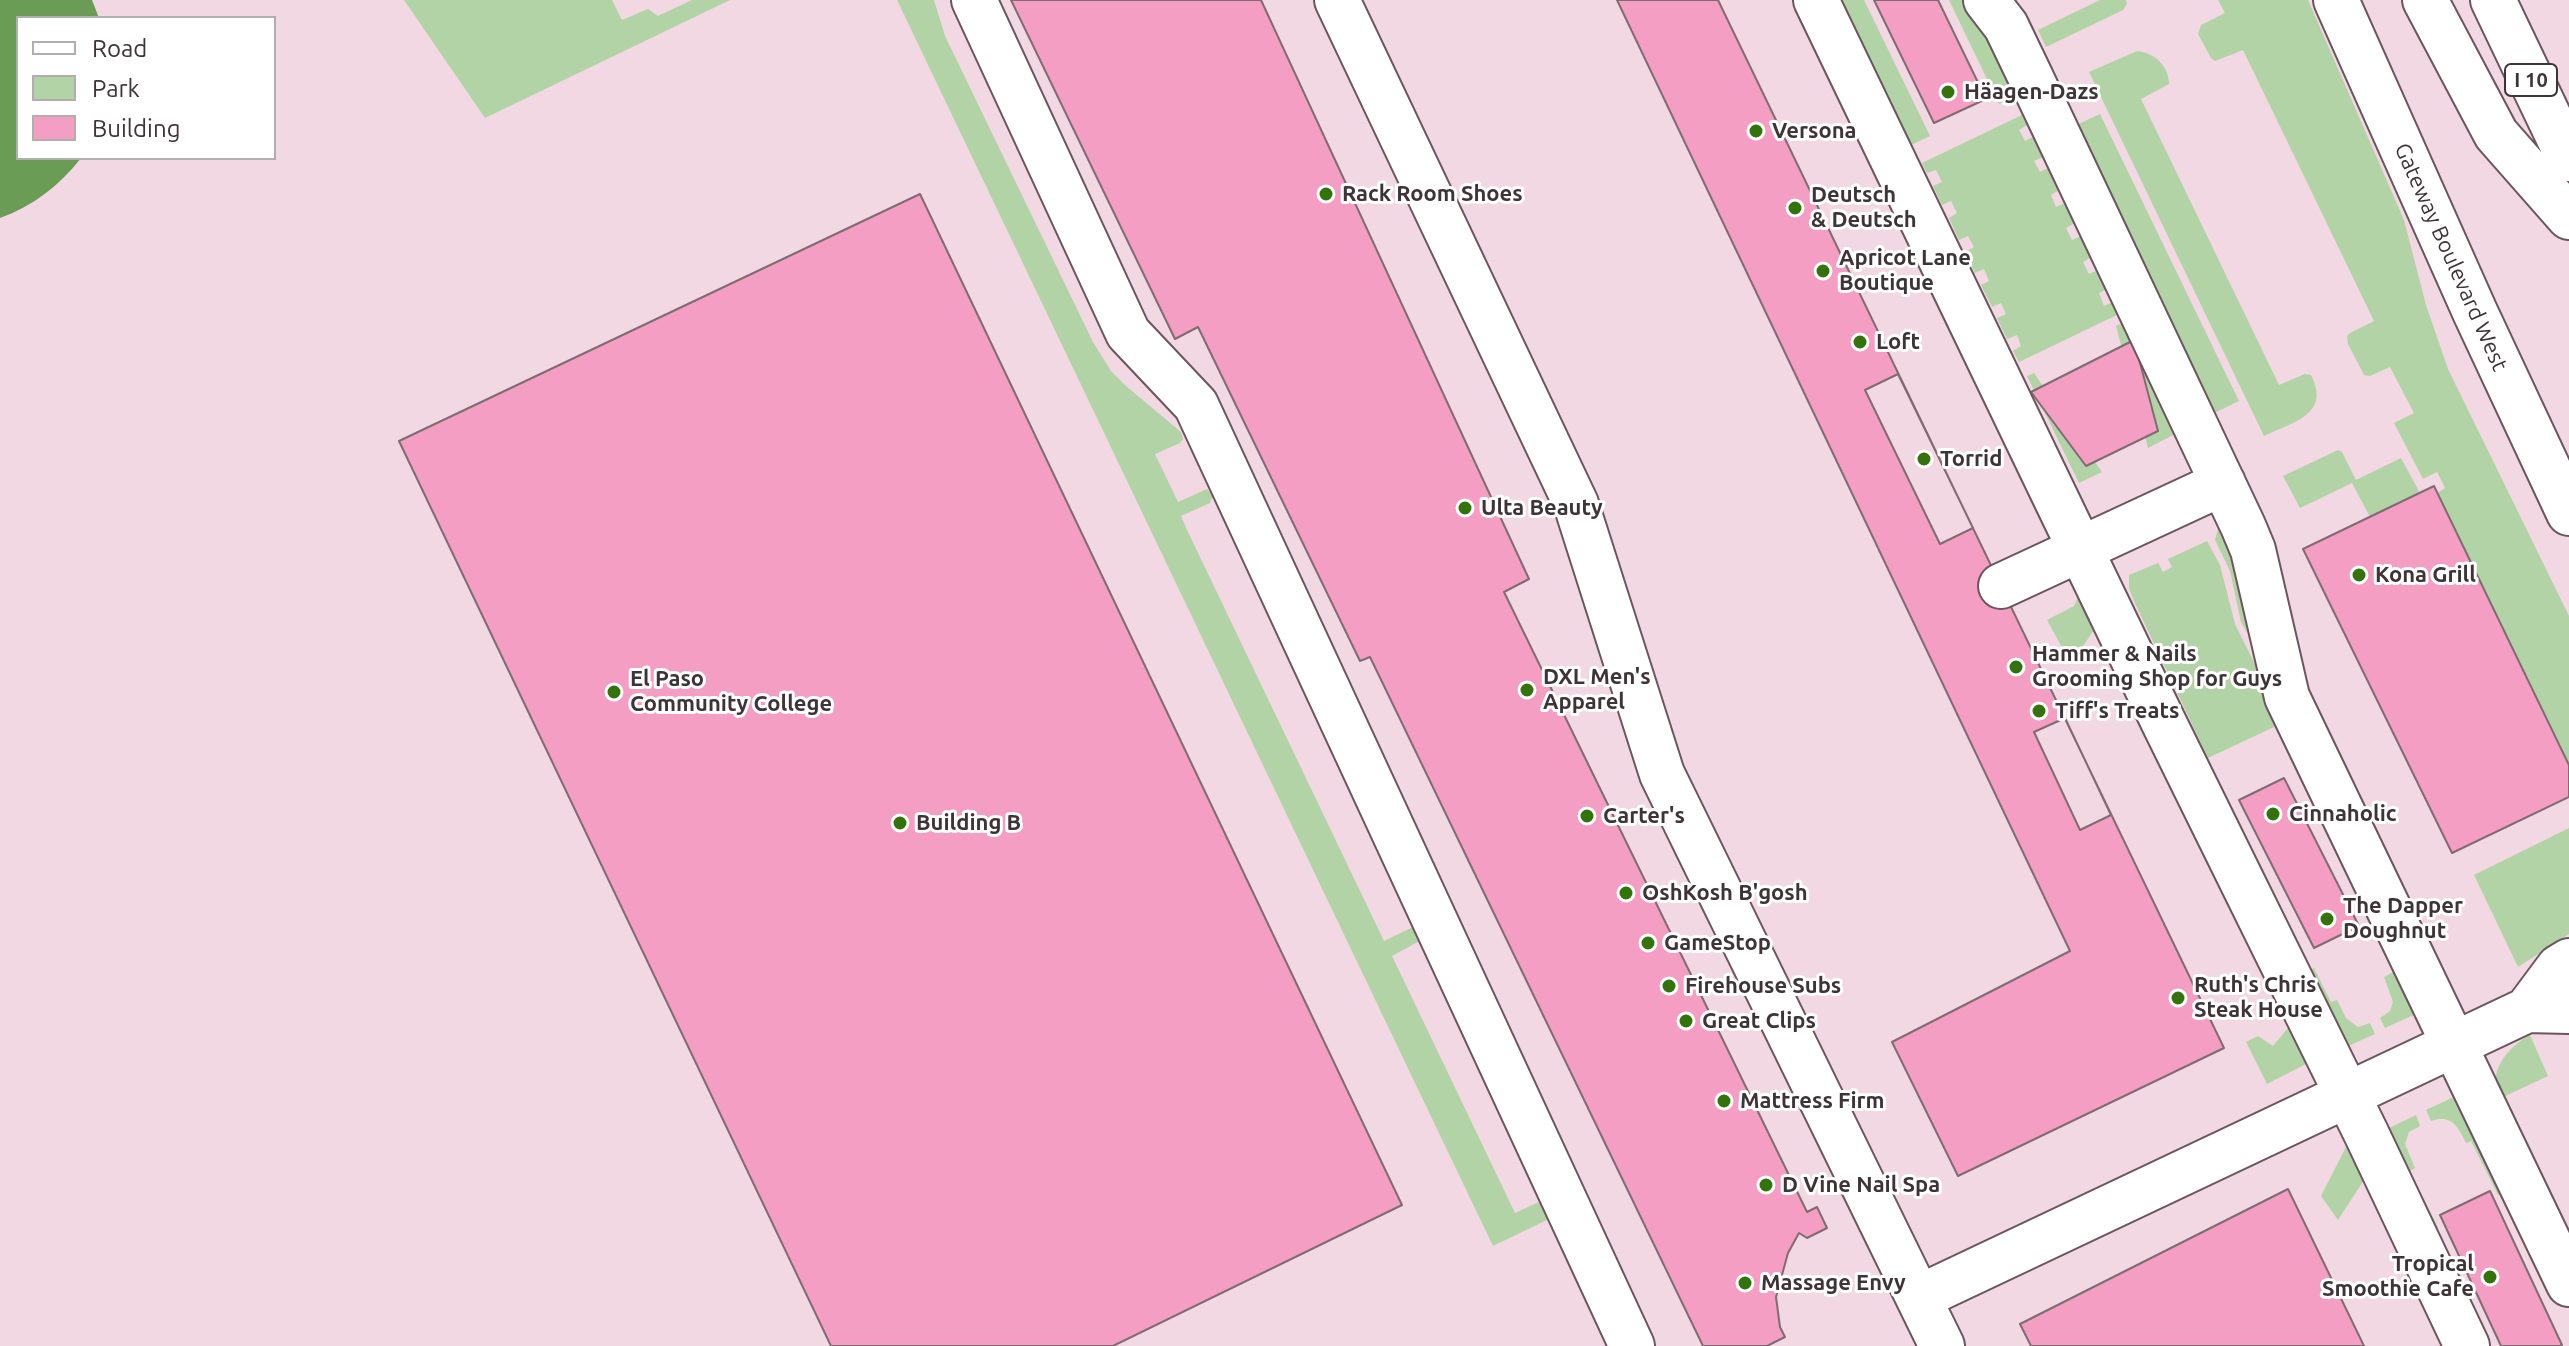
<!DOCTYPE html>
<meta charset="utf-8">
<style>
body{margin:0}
#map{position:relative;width:2569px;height:1346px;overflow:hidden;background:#f2d8e2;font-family:Ubuntu,sans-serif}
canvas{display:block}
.legend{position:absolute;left:16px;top:16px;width:260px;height:144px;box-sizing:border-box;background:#fff;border:2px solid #b2aeaf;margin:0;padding:10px 14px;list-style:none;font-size:24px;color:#3e3438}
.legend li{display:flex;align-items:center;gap:16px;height:40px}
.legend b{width:40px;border:2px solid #b2aeaf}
</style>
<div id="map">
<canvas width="2569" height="1346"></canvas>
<ul class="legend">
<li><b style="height:10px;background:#fff"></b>Road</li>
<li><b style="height:22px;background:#b2d3a5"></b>Park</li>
<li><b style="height:22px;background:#f49ec3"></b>Building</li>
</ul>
</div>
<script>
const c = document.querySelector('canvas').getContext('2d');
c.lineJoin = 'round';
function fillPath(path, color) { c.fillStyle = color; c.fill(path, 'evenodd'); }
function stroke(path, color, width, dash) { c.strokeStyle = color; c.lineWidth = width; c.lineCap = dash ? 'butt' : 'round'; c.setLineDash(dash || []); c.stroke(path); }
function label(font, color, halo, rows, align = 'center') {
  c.font = font + ' Ubuntu,sans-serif'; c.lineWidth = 6; c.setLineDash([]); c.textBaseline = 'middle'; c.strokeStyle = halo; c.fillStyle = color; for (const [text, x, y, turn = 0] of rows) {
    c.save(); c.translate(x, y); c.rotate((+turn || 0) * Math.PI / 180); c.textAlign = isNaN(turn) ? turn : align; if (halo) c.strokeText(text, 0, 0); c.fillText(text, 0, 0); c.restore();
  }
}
const green = new Path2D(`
 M404,0h208l10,20 26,-11 10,7 34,-16h38l-245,118z
 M897,0h37l11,36 148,306 18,29 15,15 55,46 2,7 -3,4 -25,11 23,48 29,-13 6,6 -3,8 -29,13 7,16 196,409 29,-14 4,1 6,11 -31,17 123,257 26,-12 8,18 -56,27z
 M1836,0h28l66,136 -23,11z
 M1949,0h21l52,92 -23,12z
 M2100,0h26l1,4 -4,6 -77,37 -8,-17z
 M2218,0h90l96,220 22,85 22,64 121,247v149l-132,-272 8,-5 -8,-16 -14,7 -29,-56 20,-10 -24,-46 -20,9 -6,-1 -16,-31 -1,-8 3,-3 24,-12 -131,-271 -28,11 -4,-3 -13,-24 3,-9 24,-12z
 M2137,51c18,2 32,15 32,33l-28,15 138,286 26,-11 6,1c20,40 -18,47 -47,61l-175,-364z
 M2100,114l139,287 -29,14 -138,-288z
 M2022,115l5,10 -8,5 6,11 8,-4 10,20 -9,4 6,11 8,-4 11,22 -8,5 5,12 9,-4 10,20 -9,5 6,12 9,-4 11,21 -9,5 6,12 9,-4 9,19 -8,4 5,13 9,-4 6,12 -100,48 -6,-11 8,-5 -4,-11 -10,4 -10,-21 9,-4 -5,-11 -9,4 -11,-22 8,-4 -5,-12 -9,4 -10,-21 9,-5 -6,-11 -9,4 -10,-22 8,-5 -6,-12 -9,4 -9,-19 9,-4 -6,-12 -9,3 -5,-10z
 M2122,323l53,111 -27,14 -32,-122z
 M2034,373l68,99 -23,11 -52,-107z
 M2338,450l4,2 14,28 45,-22 19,35 -50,24 -18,-34 -52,25 -17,-32z
 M2218,529l9,8 32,117 -18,-32 -11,-51 -15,-31z
 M2207,541l13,24 15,59 19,38 22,64 -68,32 -75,-159 -4,-11v-13l29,-12 5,9 9,-5 -4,-8z
 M2080,593l18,31 -27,40 -24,-44 27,-14z
 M2569,828v106l-51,33 -44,-92z
 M2314,968l17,34 6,-2 9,18 12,9 12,-4 5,11 -29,13 -42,-74z
 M2401,968l15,46 -31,14 -5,-10 10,-7 3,-9 -9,-25z
 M2288,1028h4l16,35 -41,21 -21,-42 12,-6 15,10z
 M2530,1035l18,41 -49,23c-12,-26 8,-52 31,-64z
 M2456,1096l52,94 -10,5 -27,-54 -5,2c-8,-17 -15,-29 -35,-22l-5,-11z
 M2416,1115l4,11 -11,6 -4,12 10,24 -5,3 28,57 -10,5 -41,-104z
 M2346,1147l5,3 13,30 -26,40 -17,-24z`);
const water = new Path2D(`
 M0,0h92l7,18h-81v140h63c-22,28 -48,48 -81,60z`);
const building = new Path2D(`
 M1011,0h250l268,579 -25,13 303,620 10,-5 10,21 -20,10 -8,-5 -11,20 -12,44 4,30 5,10 -18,9h-64l-333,-689 -10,4 -162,-334 -23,12z
 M1617,0h101l506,1048 -266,128 -66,-134 178,-91z
 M1874,0h64l48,99 -52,24z
 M920,194l482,1011 -289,141h-282l-432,-905z
 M2134,340l24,91 -72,35 -55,-74z
 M1898,374l75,154 -33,16 -75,-154z
 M2434,486l135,279v32l-117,56 -149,-304z
 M2065,718l46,97 -31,15 -46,-98z
 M2284,778l75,148 -45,22 -75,-148z
 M2288,1189l76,157h-333l-11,-22z
 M2490,1191l72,154 -2,1h-59l-61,-131z`);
const minor = new Path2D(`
 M974,0l154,333 68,72 436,941
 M1337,0l239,504 86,270 280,572
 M1816,0l347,721 203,412 101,213
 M1986,0l20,26 24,50 213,450 10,24 34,147 282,587
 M2001,586l222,-103
 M2527,1010l32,-43 10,-6
 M1920,1297l607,-287 42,1`);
const major = new Path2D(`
 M2336,0l139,312 94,201`);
const highway = new Path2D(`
 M2425,0l71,134 73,83
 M2493,0l76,159`);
const markers = [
 [1948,92,8,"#34730c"],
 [1756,131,8,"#34730c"],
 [1326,194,8,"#34730c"],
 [1795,208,8,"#34730c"],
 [1823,271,8,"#34730c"],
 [1860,342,8,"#34730c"],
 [1924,459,8,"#34730c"],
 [1465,508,8,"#34730c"],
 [2359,575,8,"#34730c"],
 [2016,667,8,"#34730c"],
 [1527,690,8,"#34730c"],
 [614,692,8,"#34730c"],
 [2039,711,8,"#34730c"],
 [2273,814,8,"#34730c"],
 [1587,816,8,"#34730c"],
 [900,823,8,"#34730c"],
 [1626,893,8,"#34730c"],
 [2327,919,8,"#34730c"],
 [1648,943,8,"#34730c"],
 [1669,986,8,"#34730c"],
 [2178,998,8,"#34730c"],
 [1686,1021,8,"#34730c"],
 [1724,1101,8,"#34730c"],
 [1766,1185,8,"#34730c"],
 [2490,1277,8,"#34730c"],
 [1745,1283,8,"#34730c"]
];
const shields = [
 [2531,80,52]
];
const shieldNames = [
 ["I 10",2531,80]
];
const poiNames = [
 ["Häagen-Dazs",1964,92],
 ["Versona",1772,131],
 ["Rack Room Shoes",1342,194],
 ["Deutsch",1811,195],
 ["& Deutsch",1811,220],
 ["Apricot Lane",1839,258],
 ["Boutique",1839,283],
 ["Loft",1876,342],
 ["Torrid",1940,459],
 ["Ulta Beauty",1481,508],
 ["Kona Grill",2375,575],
 ["Hammer & Nails",2032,654],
 ["Grooming Shop for Guys",2032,679],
 ["DXL Men's",1543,677],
 ["Apparel",1543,702],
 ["El Paso",630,679],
 ["Community College",630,704],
 ["Tiff's Treats",2055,711],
 ["Cinnaholic",2289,814],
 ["Carter's",1603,816],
 ["Building B",916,823],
 ["OshKosh B'gosh",1642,893],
 ["The Dapper",2343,906],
 ["Doughnut",2343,931],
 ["GameStop",1664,943],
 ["Ruth's Chris",2194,985],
 ["Steak House",2194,1010],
 ["Firehouse Subs",1685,986],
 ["Great Clips",1702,1021],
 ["Mattress Firm",1740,1101],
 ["D Vine Nail Spa",1782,1185],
 ["Tropical",2474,1264,"right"],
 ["Smoothie Cafe",2474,1289,"right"],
 ["Massage Envy",1761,1283]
];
const streetNames = [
 ["Gateway Boulevard West",2451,257,66]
];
fillPath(green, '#b2d3a5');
fillPath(water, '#6b9c56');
fillPath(building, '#f49ec3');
stroke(building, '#816b73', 2);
stroke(minor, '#6b555e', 48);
stroke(major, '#6b555e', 48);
stroke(highway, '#6b555e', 48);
stroke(minor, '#fff', 44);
stroke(major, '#fff', 44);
stroke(highway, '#fff', 44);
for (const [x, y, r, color] of markers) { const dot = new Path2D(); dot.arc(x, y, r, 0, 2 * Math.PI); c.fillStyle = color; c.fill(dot); stroke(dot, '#fff', 3); }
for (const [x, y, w] of shields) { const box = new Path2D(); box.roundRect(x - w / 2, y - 16, w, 32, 6); c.fillStyle = '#fff'; c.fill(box); stroke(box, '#3e3438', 2); }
label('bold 20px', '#3e3438', null, shieldNames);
label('bold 22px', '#3e3438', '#fff', poiNames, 'left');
label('22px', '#3e3438', '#fff', streetNames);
</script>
